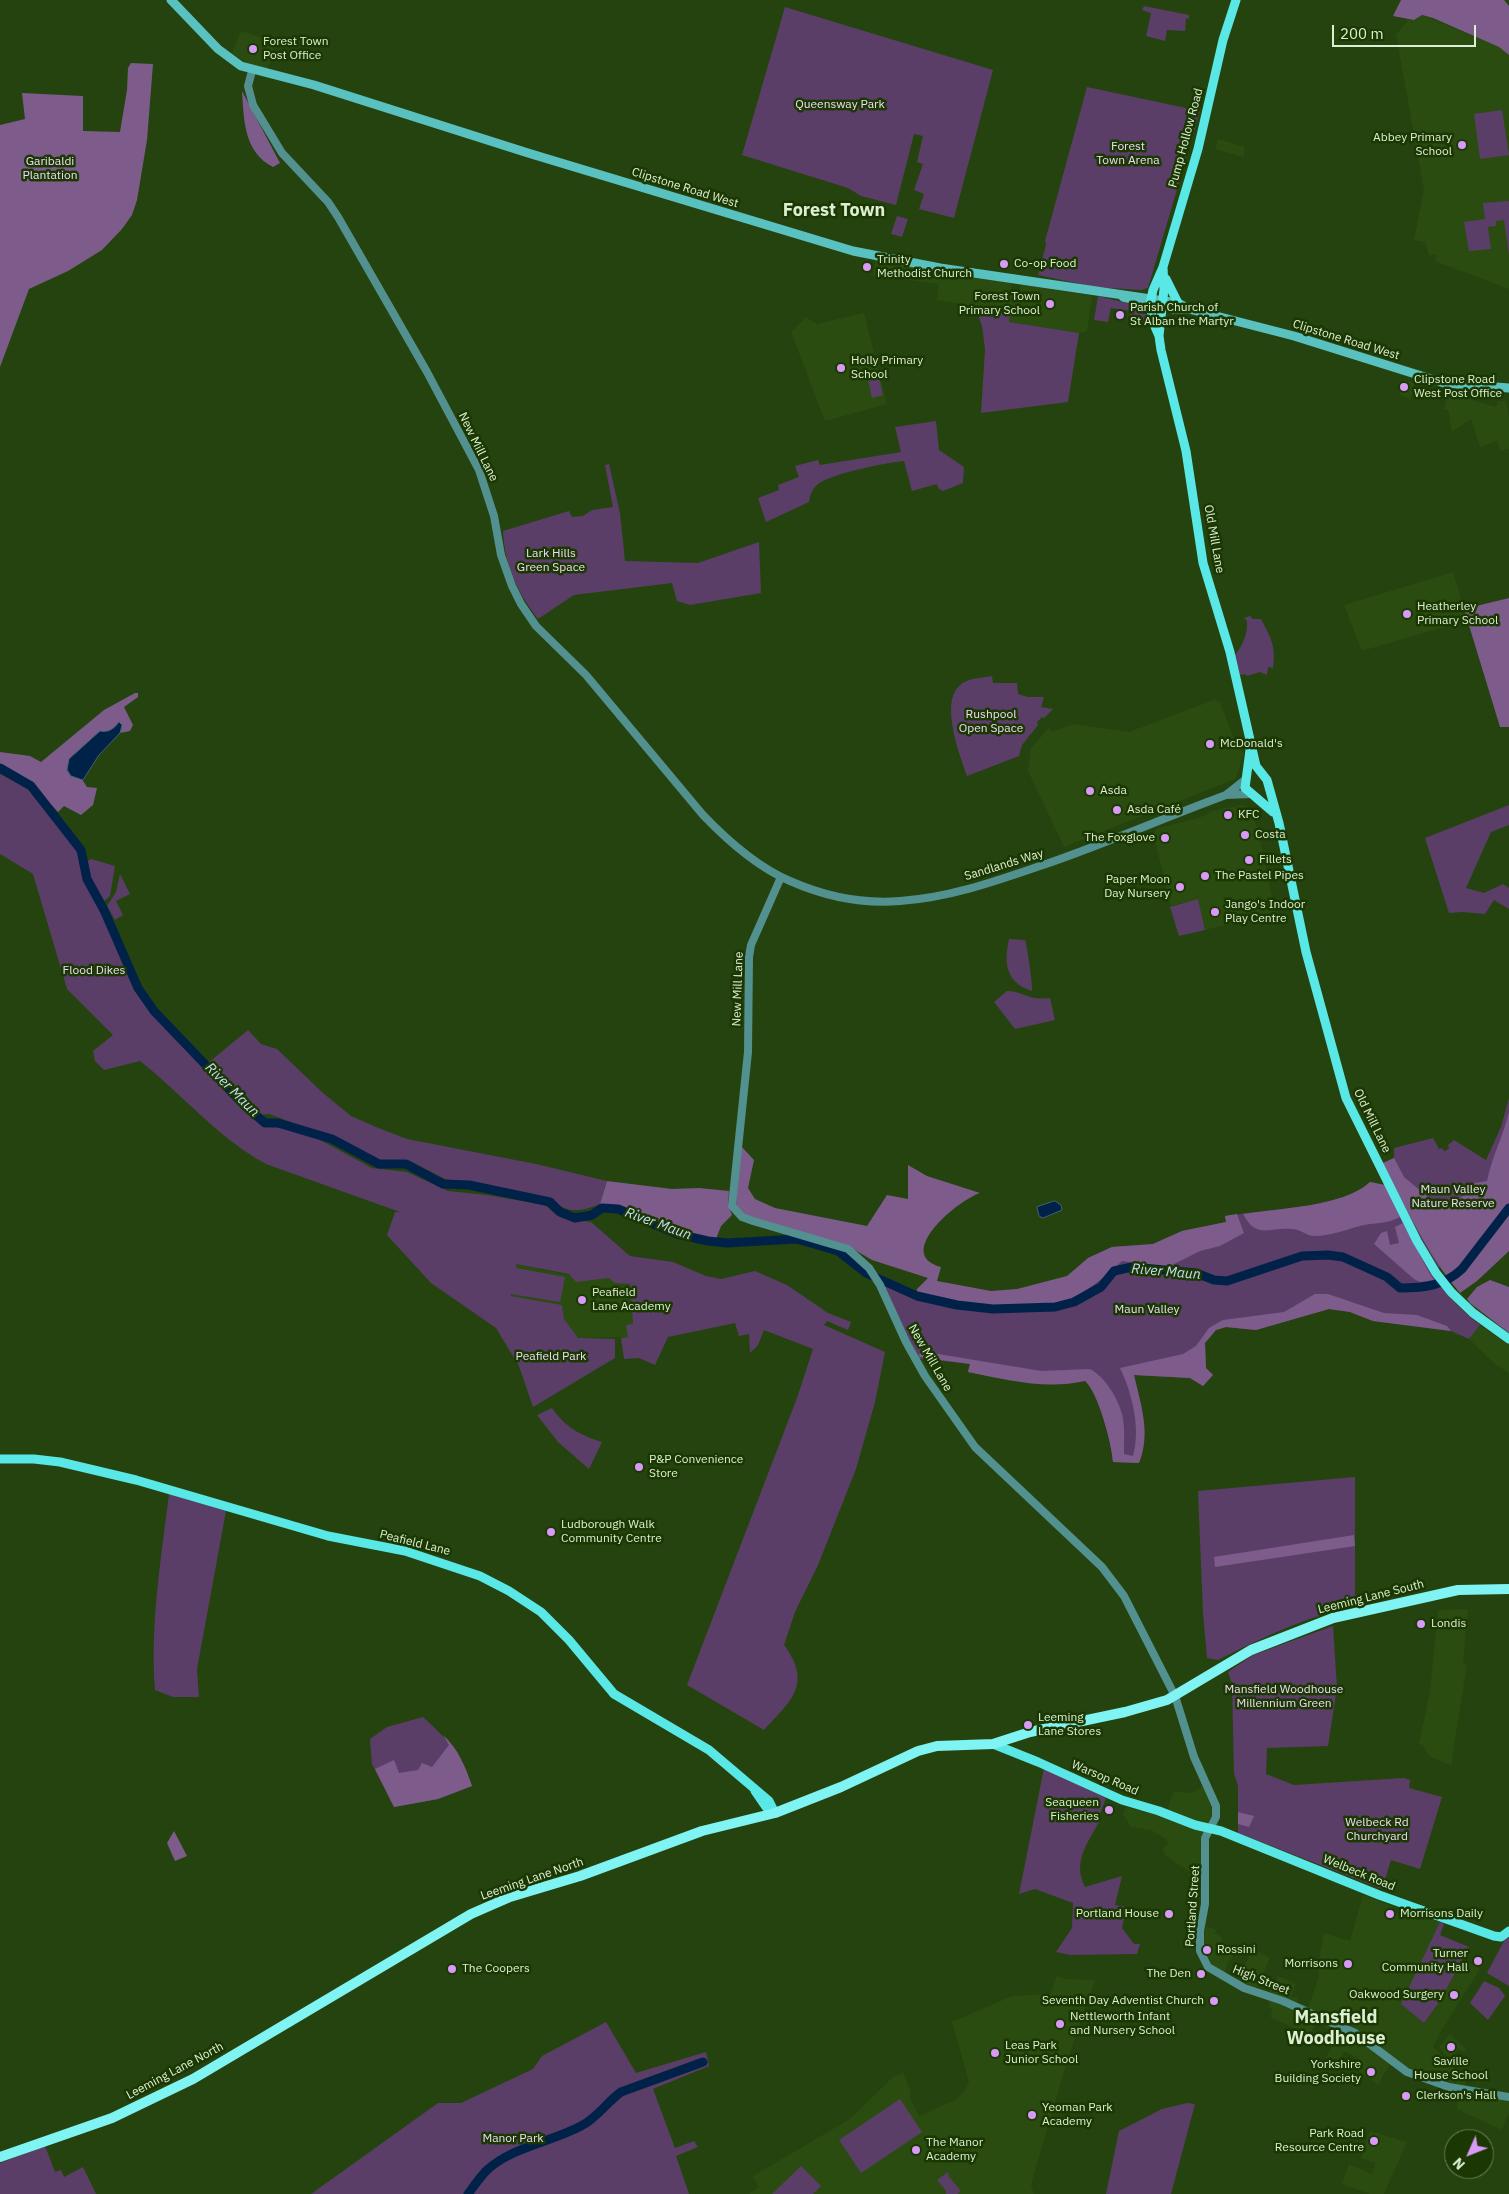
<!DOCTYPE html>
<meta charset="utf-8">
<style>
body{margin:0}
#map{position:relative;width:1509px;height:2194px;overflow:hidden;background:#25430f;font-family:"IBM Plex Sans",sans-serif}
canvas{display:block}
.north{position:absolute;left:1444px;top:2129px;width:50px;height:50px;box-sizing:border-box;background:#1b3803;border:1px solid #698156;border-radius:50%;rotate:226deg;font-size:14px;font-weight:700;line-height:20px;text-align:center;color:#ddefd3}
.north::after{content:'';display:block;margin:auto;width:18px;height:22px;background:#d99af7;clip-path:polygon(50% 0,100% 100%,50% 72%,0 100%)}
.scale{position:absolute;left:1332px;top:25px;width:144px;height:22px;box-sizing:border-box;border:2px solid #ddefd3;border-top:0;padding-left:6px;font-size:15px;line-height:18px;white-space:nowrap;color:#ddefd3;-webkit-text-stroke:4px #1b3803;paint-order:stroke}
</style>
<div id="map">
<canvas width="1509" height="2194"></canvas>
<div class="north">N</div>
<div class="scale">200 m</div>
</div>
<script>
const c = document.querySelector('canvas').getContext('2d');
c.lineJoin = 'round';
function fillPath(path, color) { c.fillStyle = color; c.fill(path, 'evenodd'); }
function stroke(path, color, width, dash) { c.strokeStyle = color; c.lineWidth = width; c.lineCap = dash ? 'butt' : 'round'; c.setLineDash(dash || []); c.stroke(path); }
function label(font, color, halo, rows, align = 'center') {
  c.font = font + ' "IBM Plex Sans",sans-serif'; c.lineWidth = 5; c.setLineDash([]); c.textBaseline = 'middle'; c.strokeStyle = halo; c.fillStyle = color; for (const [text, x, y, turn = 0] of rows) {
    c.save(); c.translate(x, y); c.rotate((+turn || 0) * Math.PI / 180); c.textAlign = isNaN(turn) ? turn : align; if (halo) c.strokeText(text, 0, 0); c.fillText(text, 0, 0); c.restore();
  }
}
const built = new Path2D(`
 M1422,15l77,32 10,8v234l-74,-28 2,-6h-8l-4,-13 -11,-2 10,-50 -28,-155 13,-16 5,1z
 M241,31l34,11 -7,27 -19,-5 -17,-11z
 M1218,139l27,8 -2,10 -28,-8z
 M876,258l135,24v11l8,1 2,-10 71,12 -5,35 -8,2 -71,-11 1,-10 -72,-12 2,-16 -66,-9z
 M864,313l23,91 -62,17 -34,-89 15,-15 11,7z
 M1404,380l11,3 -5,17 -11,-6z
 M1448,393l48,14 2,-6h8l3,16v32l-8,2 -4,-10 -17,6 -9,-28 -19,13 -4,-22 -4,-1z
 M1453,572l15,48 -106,31 -18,-46z
 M1216,699l2,4 2,-1 14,37 10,15 -9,25 -171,68 -36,-76 3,-23 18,-20 2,4 23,-8 55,8z
 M1241,805l7,2 9,19 18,87 -70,17 -7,-31 -27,7 -18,-73 5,-5 41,-10 13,-7z
 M516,1264l57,12 36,2 21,6 3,40 -5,13 -50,1 -14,-19 -53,-23z
 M1480,1325l29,20v28l-14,-9 -26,-25z
 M1468,1609l-5,54 4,1 -16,101 -22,-9 -6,-11 -4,-1 11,-53 8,-81z
 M1203,1786l8,19 1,8 -12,30 3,10 -3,20 -7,1 -27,-18 -4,-7 7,-6 -3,-4 -15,-9 -20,-3 -8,-13 3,-7 38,10 10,-26 18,2z
 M1363,1895l28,11 5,7 7,3 5,2 7,-3 25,7 -38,82 22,19 16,-22 22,-41 18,9 -38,60 -9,18 34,32 -3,7 -48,-13 -22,-16 -16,28 -21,-15 4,-10 -16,-9 -11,16 -10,-6 11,-19 -8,-6 2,-5 -3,-4 -10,-4 -7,12 -39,-18 3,-8 -5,-2 5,-13 -3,-2 8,-16 18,8 -5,13 7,1 -2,6 12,4 11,-32 -1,-9 6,-34 26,8z
 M1206,1926l11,4 -2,3 8,5 -2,3 2,2 14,8 -10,13 -2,9 -15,-10 -3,-6 -4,-15z
 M1253,1949l17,9 -14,31 -19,-8z
 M1057,1976l8,3 30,1 -28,81 -36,124 3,9h-285l10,-7 -6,-11 97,-57 43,-42 10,-4 8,19 -1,6 9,18 36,-16 9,-8 5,-10 -17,-60 60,-26 38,-2z
 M1450,2034l16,15 -3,3 -4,-3 -10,10 -10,-12z
 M1458,2092l35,5 16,-3v18l-7,18 -45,-21z
 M1370,2131l37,11 -23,52h-14l-28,-10 7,-20 23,10 3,-11 -14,-5z`);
const green = new Path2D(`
 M1144,6l45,9v4l-3,-1 -1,13 -18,-1 -2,11 -19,-5 5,-23 -9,-3z
 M785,7l208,63 -39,148 -35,-9 5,-15 -10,-4 9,-26 -6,-2 6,-26 -9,-2 -18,71 -35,-9 -13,-8 -106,-33z
 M1087,87l113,24 -52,177 -7,2 -46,-3 -57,-12 8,-30 -1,-4z
 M1502,110l7,45 -29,4 -6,-45z
 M1509,201v54l-5,-35 -8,1v5l-8,1 3,22 -22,2 -5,-29 21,-3 -2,-16z
 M897,216l11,3 -6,18 -11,-3z
 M1098,296l41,10 -1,6 8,2 2,11h-19l2,-14 -20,-3 -3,14 -14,-2z
 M975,306l35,6 -1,10 70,11 -11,69 -87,11 4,-64 -3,-23z
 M878,373l5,22 -11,3 -5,-22z
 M936,421l3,29 25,17 -1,16 -20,8 -5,-3 -1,-4 -25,7 -8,-30c-20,2 -63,11 -81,20 -9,4 -13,12 -14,21l-43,20 -8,-24 21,-8 -1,-5 21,-8 -4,-11 23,-6 2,5 81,-13 -6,-25z
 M609,464l11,49 5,48 73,2 61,-21 2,51 -71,12 -13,-4 -5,-18 -98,12 -36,24c-21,-28 -33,-52 -35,-88l66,-20 3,6 11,-1 9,-6 21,-3 -8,-42z
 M1250,616l3,3h8c10,19 15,27 12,49l-5,-1 -1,8 -7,-3 -13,4 -2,-2 -5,1 -7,-18c9,-9 15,-23 14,-36l-3,-3z
 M992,676l1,7h24l1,11 10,3h16l-3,10 12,2 -9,9 -2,-1 -5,5 1,3 -16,20 -3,11 -52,20c-7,-20 -27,-72 -8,-90 8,-8 22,-8 33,-10z
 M0,774l29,15 48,61 13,37 48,107 69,78 56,54 15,1 33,8 61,33 35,4 41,19 39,4 58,10 10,9 20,6 16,2 39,34 43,6 33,14 15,3 34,-8 32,14 41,28 23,9 -3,8 -21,-9 -3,4 61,27 -10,50 -19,67 -38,96 -23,47 -11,33c29,39 7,56 -20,85l-77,-45 110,-287 16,-49 -49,-19 -6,15 -8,8 -1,-19 -10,2 -4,-13 -67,14 -13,28 -16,-7 -15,1 -3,-21 7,-1 -2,-12 7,-1 -3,-40 -15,-1 -6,-5 -33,4 -7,-8 -53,-10v4l49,9 -5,25 -49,-8v2l51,9 2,14 14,19 37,1v19l-82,49 -14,-41 -23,-38 -65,-45 -44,-48 8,-23h5l-134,-48c-48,-26 -83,-69 -126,-103l-36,9 -9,-9 -2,-10 20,-16 -46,-46 -34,-115 -33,-20z
 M1509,805v20l-18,7 -25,56 18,5 19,-9 6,4v21l-15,-9 -9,14 -23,-2 -13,1 -24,-75z
 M91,859l24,7 -5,30 -6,5 -17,-26 -2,-13z
 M120,874l10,20 -14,7 7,14 -8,5 -8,-14 9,-14z
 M1198,899l7,31 -26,6 -9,-29z
 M1009,939l16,1c2,5 8,46 7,51 -27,-9 -28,-28 -23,-52z
 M1007,991c16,0 21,10 43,7l5,22 -40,9 -21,-27z
 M248,1030l13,14 16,5 46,44 28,23 25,11 31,12 129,25 71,17 -7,23c-19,8 -35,10 -49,-6l-106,-19 -35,-18 -32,1 -44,-24 -65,-24 -10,1 -51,-52z
 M1509,1098v101l-70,69 -18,-30 -38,-75 11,-5v-10l39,-10 6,11 3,-1 2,3 5,-2 -1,-4 6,-5 32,20 15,-33z
 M1370,1182l15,3c27,55 45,102 95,140l-11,14 -18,-8 -78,-10 -23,-9 -21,-3 -73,21 -30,-3 -10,3 -11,13 1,25 7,7 -10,11 -13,-8 -56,-3c7,31 17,58 5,88l-26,-1c-1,-17 -15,-71 -28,-82 -40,10 -77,-1 -117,-8l2,-8 -55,-6 -34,-75c33,15 74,27 112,28 24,0 48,-9 73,-6l10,-8 12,-39 24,-11 41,-3 29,-13 44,-9 -1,-6c39,-6 118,-8 145,-34z
 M552,1408c13,19 28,27 50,34l-13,27 -31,-27 -21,-27z
 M1355,1477v130c-47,8 -95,32 -137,53l-11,-2 -4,-45 -5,-122z
 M169,1494l57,17 -29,158 2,28h-26l-18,-7c-5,-66 6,-131 14,-196z
 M1333,1626l4,62 -9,58 -61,2 -1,26 28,11 110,-7 6,2 -1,8 33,9 -22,72 -29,-9 -9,29 -144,-56v-47l-4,-13 -2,-89 -4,-12 25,-17z
 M423,1717c24,22 38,37 49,69l-34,13 -44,8 -22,-43 -2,-25 17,-12z
 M1044,1768l62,30 -8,21 2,1c-12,23 -28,41 -15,67l37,-11 -7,29 11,2 -4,21 12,16h6l-3,10 -67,1 -14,-3 16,-24 1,-25 -38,-14 -16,5z
 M1440,1922l4,2 -4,11 29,12 -29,54 -16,22 -23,-19z
 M1509,1938v48l-22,-13 18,-34z
 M1484,1981l15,7 6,8 -17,24 -18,-17z
 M606,2022l30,51 70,-21 3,14 -56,23 22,59 19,-7 4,6 -22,9 13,38h-378l127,-91h23l72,-34 9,-13z
 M900,2099l22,33 -61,41 -22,-33z
 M1187,2103l8,1 -24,90h-65l13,-63 43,-22z
 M45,2146l10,26 6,-2 3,7 19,-10 13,27h-96v-31z
 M801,2166l20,20 -8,8h-41z
 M948,2172l1,5 12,14 -4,3h-11v-3l-9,-11z`);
const forest = new Path2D(`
 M1401,0h103l5,6v49l-10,-8 -66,-29 -11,-3 -8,5 -21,-4z
 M131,63l22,1 -6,76 -10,60 -5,15 -10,14 -20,21 -34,21 -39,18 -29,78v-242l25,-6 -3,-26 61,3v35l37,1 7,-42 1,-22z
 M242,91l38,72 -7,4c-29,-15 -29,-46 -31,-76z
 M1509,598v129h-9l-36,-118z
 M135,693h3v4l-14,10 9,18 -3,6 -10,2 2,-8 -3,-2c-5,6 -11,10 -19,8l-31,28 18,28 10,1 -4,17 -12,10 -17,-9 -6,6 -26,-28 -32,-18v-14l30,4 11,6 63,-52z
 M1509,1112v139l-32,30 -17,12c-33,-39 -54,-85 -77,-130l11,-5 10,19 31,26c21,1 28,-5 40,-20l12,-2c5,-25 16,-44 22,-69z
 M740,1145l14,15 -6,28 7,11 20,9 92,18 20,-31 21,4v-34l19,11 53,17c-22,7 -87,61 -39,74l-4,14 54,10 26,-2 50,-13 21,-18 24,-11 41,-3 29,-13 44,-9 -1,-6 12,-2 7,19 -24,13 -20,5 -34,17 -44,-7 -15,14 -41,30 -60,3 -89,-11v-8l11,-11 -56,-18 -24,-14 -100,-27 -12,-12z
 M607,1181l65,8 27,-1 30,3 -1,14 4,10 -11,11 -5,13c-26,-6 -51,-12 -76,-22 -14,-6 -25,-11 -40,-13z
 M1370,1182l15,3 15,32c-16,8 -24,5 -40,9 -15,4 -30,10 -46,10 -7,0 -14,-7 -22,-7 -24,-2 -35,11 -49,-15 35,-6 101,-7 127,-32z
 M1403,1223l27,51 4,6 -14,2 -6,-3 -40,-35 7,-11 6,-2 3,14 9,-2 -4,-16z
 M1490,1280l19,7v46l-39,-30 -3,-4 10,-12z
 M1315,1294h13l56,19 33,2 30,11 4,5 -78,-10 -23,-9 -21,-3 -73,21 -30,-3 -10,3 -11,13 1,25 7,7 -10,11 -13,-8 -56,-3c7,31 17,58 5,88l-26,-1c-1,-18 -15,-70 -28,-81 -39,9 -77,-1 -117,-9l2,-8 -51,-7 1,-6 121,20 49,-2c14,7 28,29 32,45 3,12 2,28 2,40l9,2c8,-28 -1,-63 -13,-88l63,-14 13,-8 13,-18 14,-8 61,-8z
 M1354,1535l1,11 -140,21 -1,-10z
 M443,1735c15,13 23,33 29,51l-34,13 -44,8 -19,-38 19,-9 5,13 19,-3 4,-7 10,4 17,-22z
 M1238,1812l16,4 -5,11 -11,-3z
 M174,1831l13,25 -12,5 -8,-18z`);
const water = new Path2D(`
 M119,722l3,3 -2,8 -21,22 -16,25 -12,-4 -4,-6 2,-11 31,-28c8,2 14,-2 19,-9z
 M1055,1201l6,4 1,5 -19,8 -4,-2 -2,-9z`);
const river = new Path2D(`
 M0,768l31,18 50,64 6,29 17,31 34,78 16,23 90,94 21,18h13l54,16 47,25h27l37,20 26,1 81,17 10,10 15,6 17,-3 10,-7 16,1 59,25 31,7 19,2 70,-4 41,12 28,22 51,23 40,9 36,4 62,-2 19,-5 27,-15 13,-16 18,-4 64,6 18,7 13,1 75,-25 26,-1 15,2 44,20 13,11c24,0 44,-2 62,-19l47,-61
 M468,2194c6,-8 12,-17 19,-24 25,-23 64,-28 94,-44 16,-8 25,-23 40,-34l82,-30`);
const tertiary = new Path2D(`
 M252,71l-4,15 5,19 29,48 46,49 10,15 89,155 52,98 15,46 7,39 11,31 9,18 15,22 50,49 117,140c24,25 54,52 87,66 34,15 73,23 110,20 50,-3 99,-21 146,-37 61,-21 120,-47 180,-69l19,-15
 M1226,795l24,-1
 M781,877l-30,68 -2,12 -1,95 -16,154 10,11 11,4 95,28 21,19 11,17 26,57 19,34 50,71 127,120 22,29 51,100 19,61 22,49v11l-11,21v66l-5,27v20l8,16 36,21 39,13 72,32 52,39 42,15 60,10`);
const secondary = new Path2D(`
 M171,0l47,49 23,17 73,19 214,68 325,98 87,17 238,35 11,6 105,27 150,47 65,5
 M1123,297l51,12h15`);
const primary = new Path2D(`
 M1163,267l1,22 -5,47 2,14 25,101 17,112 27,89 26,114 11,14 12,43 27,129 40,146 71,143 19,32 15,19 22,21 36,26
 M1166,279l12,24
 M1159,336l-6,-14 -3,-18 3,-14 10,-23 35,-118 25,-109 13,-40
 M1250,750l-5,38 28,24
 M0,1459h34l26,3 76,18 192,56 77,15 75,25 29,15 32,21 28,28 45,54 95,56 60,51 6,12
 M993,1744l45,18 84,38 37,11 36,14 26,6 158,64 115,41 7,1 8,-6
 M755,1791l11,16 9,6`);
const trunk = new Path2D(`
 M0,2157l112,-39 81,-39 278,-165 39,-17 70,-21 122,-45 73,-18 66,-26 77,-36 19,-5 56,-2 37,-12 95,-20 42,-12 84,-50 82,-32 125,-28 51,-1`);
const markers = [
 [253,49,5,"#d99af7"],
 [1462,145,5,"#d99af7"],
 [1004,264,5,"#d99af7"],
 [867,267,5,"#d99af7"],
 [1050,304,5,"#d99af7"],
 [1120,315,5,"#d99af7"],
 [841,368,5,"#d99af7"],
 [1404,387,5,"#d99af7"],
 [1407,614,5,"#d99af7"],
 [1210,744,5,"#d99af7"],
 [1090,791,5,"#d99af7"],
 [1117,810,5,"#d99af7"],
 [1228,815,5,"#d99af7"],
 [1245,835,5,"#d99af7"],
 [1165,838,5,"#d99af7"],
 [1249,860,5,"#d99af7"],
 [1205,876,5,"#d99af7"],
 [1180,887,5,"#d99af7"],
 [1215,912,5,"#d99af7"],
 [582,1300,5,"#d99af7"],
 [639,1467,5,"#d99af7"],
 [551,1532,5,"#d99af7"],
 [1421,1624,5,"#d99af7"],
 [1028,1725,5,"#d99af7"],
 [1109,1810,5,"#d99af7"],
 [1169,1914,5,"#d99af7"],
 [1390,1914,5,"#d99af7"],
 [1207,1950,5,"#d99af7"],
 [1478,1961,5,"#d99af7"],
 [1348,1964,5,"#d99af7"],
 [452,1969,5,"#d99af7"],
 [1201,1974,5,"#d99af7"],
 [1454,1995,5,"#d99af7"],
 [1214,2001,5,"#d99af7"],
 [1060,2024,5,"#d99af7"],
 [1451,2047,5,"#d99af7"],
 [995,2053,5,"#d99af7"],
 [1371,2072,5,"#d99af7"],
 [1406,2096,5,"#d99af7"],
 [1032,2115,5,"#d99af7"],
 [1374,2141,5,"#d99af7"],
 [916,2150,5,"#d99af7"]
];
const poiNames = [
 ["Forest Town",263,42],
 ["Post Office",263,56],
 ["Abbey Primary",1452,138,"right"],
 ["School",1452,152,"right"],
 ["Trinity",877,260],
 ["Methodist Church",877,274],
 ["Co-op Food",1014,264],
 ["Forest Town",1040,297,"right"],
 ["Primary School",1040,311,"right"],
 ["Parish Church of",1130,308],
 ["St Alban the Martyr",1130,322],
 ["Holly Primary",851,361],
 ["School",851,375],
 ["Clipstone Road",1414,380],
 ["West Post Office",1414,394],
 ["Heatherley",1417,607],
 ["Primary School",1417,621],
 ["McDonald's",1220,744],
 ["Asda",1100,791],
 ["Asda Café",1127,810],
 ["KFC",1238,815],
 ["Costa",1255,835],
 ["The Foxglove",1155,838,"right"],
 ["Fillets",1259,860],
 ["The Pastel Pipes",1215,876],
 ["Paper Moon",1170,880,"right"],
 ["Day Nursery",1170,894,"right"],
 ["Jango's Indoor",1225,905],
 ["Play Centre",1225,919],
 ["Peafield",592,1293],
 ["Lane Academy",592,1307],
 ["P&P Convenience",649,1460],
 ["Store",649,1474],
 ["Ludborough Walk",561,1525],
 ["Community Centre",561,1539],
 ["Londis",1431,1624],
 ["Leeming",1038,1718],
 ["Lane Stores",1038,1732],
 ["Seaqueen",1099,1803,"right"],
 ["Fisheries",1099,1817,"right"],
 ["Portland House",1159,1914,"right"],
 ["Morrisons Daily",1400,1914],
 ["Rossini",1217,1950],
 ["Turner",1468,1954,"right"],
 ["Community Hall",1468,1968,"right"],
 ["Morrisons",1338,1964,"right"],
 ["The Coopers",462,1969],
 ["The Den",1191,1974,"right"],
 ["Oakwood Surgery",1444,1995,"right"],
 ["Seventh Day Adventist Church",1204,2001,"right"],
 ["Nettleworth Infant",1070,2017],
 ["and Nursery School",1070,2031],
 ["Leas Park",1005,2046],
 ["Junior School",1005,2060],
 ["Saville",1451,2062,"center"],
 ["House School",1451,2076,"center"],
 ["Yorkshire",1361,2065,"right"],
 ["Building Society",1361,2079,"right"],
 ["Clerkson's Hall",1416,2096],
 ["Yeoman Park",1042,2108],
 ["Academy",1042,2122],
 ["Park Road",1364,2134,"right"],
 ["Resource Centre",1364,2148,"right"],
 ["The Manor",926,2143],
 ["Academy",926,2157]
];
const parkNames = [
 ["Queensway Park",840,105],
 ["Forest",1128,147],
 ["Town Arena",1128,161],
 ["Garibaldi",50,162],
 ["Plantation",50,176],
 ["Lark Hills",551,554],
 ["Green Space",551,568],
 ["Rushpool",991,715],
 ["Open Space",991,729],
 ["Flood Dikes",94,971],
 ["Maun Valley",1453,1190],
 ["Nature Reserve",1453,1204],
 ["Maun Valley",1147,1310],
 ["Peafield Park",551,1357],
 ["Mansfield Woodhouse",1284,1690],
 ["Millennium Green",1284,1704],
 ["Welbeck Rd",1377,1823],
 ["Churchyard",1377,1837],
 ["Manor Park",513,2139]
];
const streetNames = [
 ["Pump Hollow Road",1186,138,-75],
 ["Clipstone Road West",685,188,17],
 ["Clipstone Road West",1346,340,17],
 ["New Mill Lane",478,447,64],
 ["Old Mill Lane",1214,539,80],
 ["Sandlands Way",1004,865,-17],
 ["New Mill Lane",738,989,-88],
 ["Old Mill Lane",1372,1121,64],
 ["New Mill Lane",930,1358,60],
 ["Peafield Lane",415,1543,14],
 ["Leeming Lane South",1371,1597,-14],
 ["Warsop Road",1105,1778,23],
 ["Welbeck Road",1359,1873,22],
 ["Leeming Lane North",532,1879,-19],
 ["Portland Street",1193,1906,-86],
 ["High Street",1261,1980,22],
 ["Leeming Lane North",175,2071,-28]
];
const waterNames = [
 ["River Maun",232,1090,45],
 ["River Maun",658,1224,20],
 ["River Maun",1166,1272,5]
];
const districtNames = [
 ["Forest Town",834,211],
 ["Mansfield",1336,2018],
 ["Woodhouse",1336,2039]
];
fillPath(built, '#2a4c10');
fillPath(green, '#5a3e67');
fillPath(forest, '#7d5c8c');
fillPath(water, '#002249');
stroke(water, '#426072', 1);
stroke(river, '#002249', 9);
stroke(tertiary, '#539190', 8);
stroke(secondary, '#59c2c1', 9);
stroke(primary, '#59e8e6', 9);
stroke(trunk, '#80f4f2', 10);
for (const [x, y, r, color] of markers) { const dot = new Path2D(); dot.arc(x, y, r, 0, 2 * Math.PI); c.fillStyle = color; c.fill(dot); stroke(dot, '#1b3803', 2); }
label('12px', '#ddefd3', '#1b3803', poiNames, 'left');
label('12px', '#efdbf9', '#1b3803', parkNames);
label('12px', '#ddefd3', '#1b3803', streetNames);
label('italic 14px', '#c8defa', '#1b3803', waterNames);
label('bold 18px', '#ddefd3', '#1b3803', districtNames);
</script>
